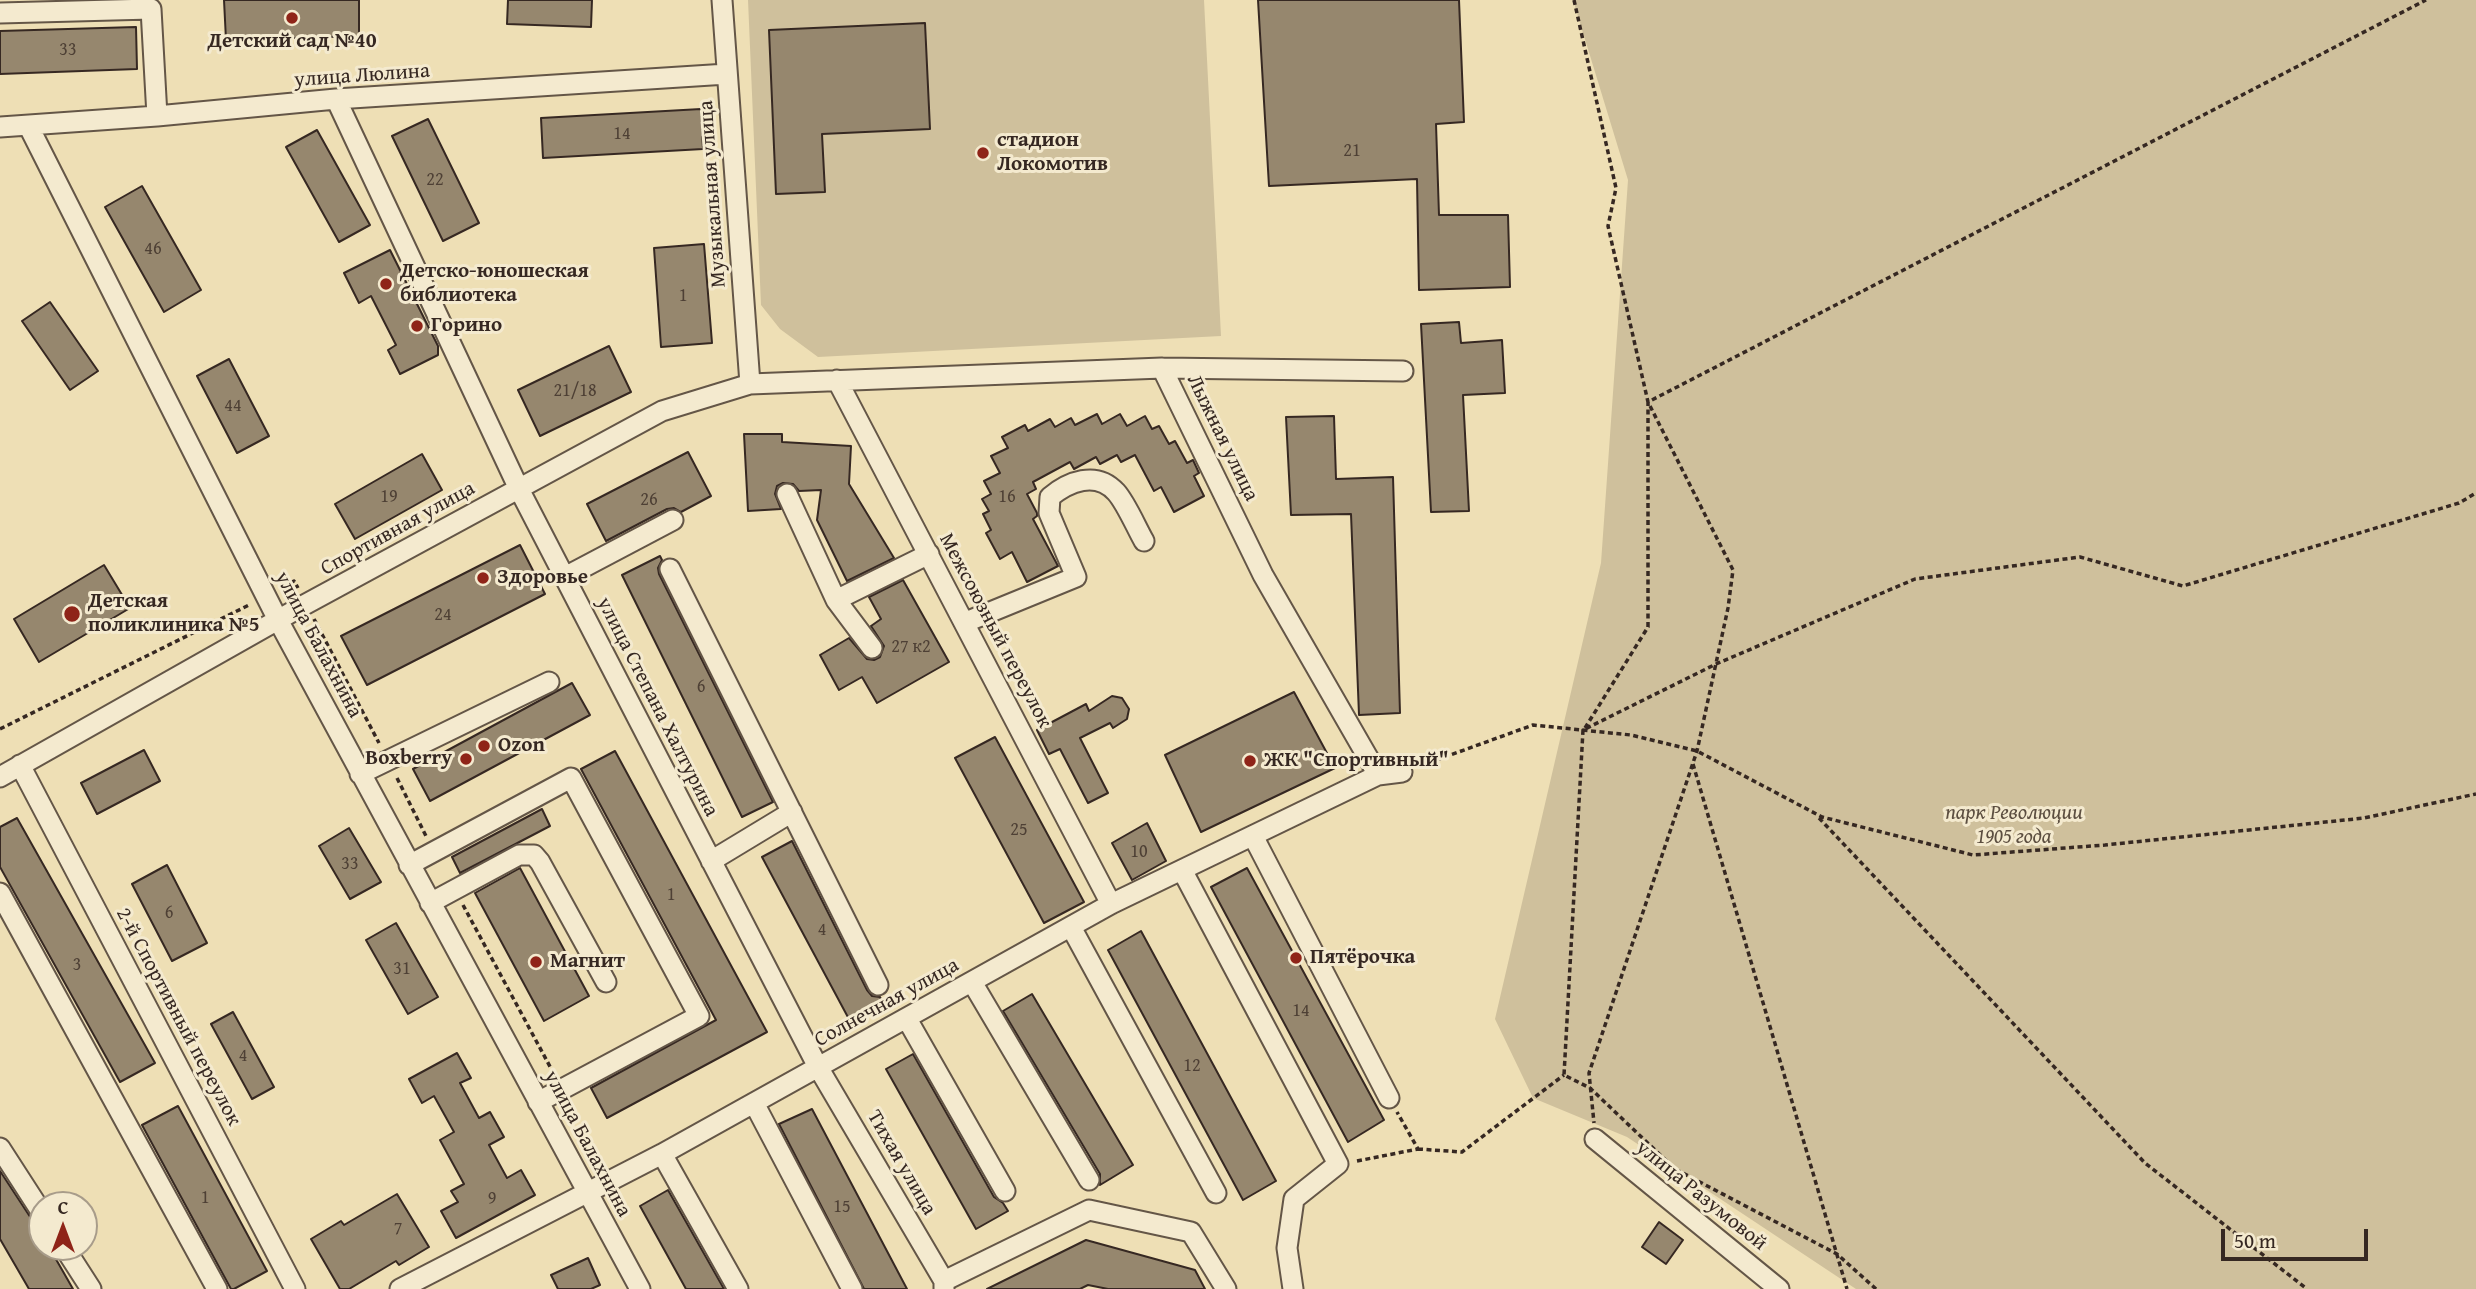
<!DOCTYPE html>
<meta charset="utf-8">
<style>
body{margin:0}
#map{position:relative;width:2476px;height:1289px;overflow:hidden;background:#eedfb5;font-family:"Gentium Book Plus",serif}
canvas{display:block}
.north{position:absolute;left:28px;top:1191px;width:70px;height:70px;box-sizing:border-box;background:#f4eacf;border:2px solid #a89c8a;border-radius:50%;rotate:0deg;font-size:19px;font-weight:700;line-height:28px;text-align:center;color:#362822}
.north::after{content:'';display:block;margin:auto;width:24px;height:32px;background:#8f2418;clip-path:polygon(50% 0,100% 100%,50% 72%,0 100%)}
.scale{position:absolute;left:2221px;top:1229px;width:147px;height:32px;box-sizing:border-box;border:4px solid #362822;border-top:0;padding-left:9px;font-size:21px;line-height:24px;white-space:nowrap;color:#362822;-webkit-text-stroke:5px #f4eacf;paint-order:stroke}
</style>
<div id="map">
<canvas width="2476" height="1289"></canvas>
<div class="north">С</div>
<div class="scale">50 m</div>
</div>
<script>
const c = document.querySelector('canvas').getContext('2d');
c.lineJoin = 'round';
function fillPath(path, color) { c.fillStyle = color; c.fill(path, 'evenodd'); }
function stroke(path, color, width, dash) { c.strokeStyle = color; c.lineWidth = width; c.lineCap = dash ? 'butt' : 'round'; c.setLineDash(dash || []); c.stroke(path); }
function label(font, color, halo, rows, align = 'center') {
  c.font = font + ' "Gentium Book Plus",serif'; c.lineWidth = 6; c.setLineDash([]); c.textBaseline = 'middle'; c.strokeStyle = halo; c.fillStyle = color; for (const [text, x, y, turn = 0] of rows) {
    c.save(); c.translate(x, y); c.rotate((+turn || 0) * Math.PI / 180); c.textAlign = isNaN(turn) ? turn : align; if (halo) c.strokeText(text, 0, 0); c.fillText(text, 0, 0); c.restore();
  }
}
const green = new Path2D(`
 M748,0h456l17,336 -403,21 -38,-28 -19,-24z
 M1573,0h903v1289h-620l-229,-152 -94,-39 -38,-79 106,-456 27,-383z`);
const building = new Path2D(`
 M224,0h135v36l-133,4z
 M508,0h84l-1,27 -84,-3z
 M1258,0h201l5,122 -28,2 3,91h69l2,72 -91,3 -2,-111 -148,7z
 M925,23l5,106 -108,5 3,58 -49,2 -7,-164z
 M136,27l1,42 -137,5v-43z
 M701,109l2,40 -160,9 -2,-40z
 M428,119l51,104 -36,18 -51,-105z
 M317,130l53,95 -31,17 -53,-95z
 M142,186l59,104 -37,22 -59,-105z
 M704,244l8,99 -51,4 -7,-99z
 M390,250l48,96v9l-38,19 -12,-24 8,-5 -25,-49 -12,7 -15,-30z
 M50,302l48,69 -28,19 -48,-69z
 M1459,322l2,21 41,-3 3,53 -42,2 6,116 -38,1 -10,-188z
 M609,346l22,46 -91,44 -22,-46z
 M229,359l40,77 -32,17 -40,-77z
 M1097,414l5,10 18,-10 7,12 18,-10 7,13 7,-3 10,18 6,-3 12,22 6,-3 6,13 -5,3 10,20 -30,16 -13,-25 -7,4 -19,-36 -14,7 -4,-7 -17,9 -4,-7 -22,12 -4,-7 -37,20 3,7 -9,5 10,19v3l-4,3 25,47 -31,16 -15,-30 -12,7 -14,-26 5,-3 -8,-16 6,-3 -7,-12 9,-5 -7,-13 16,-8 -9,-17 17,-8 -6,-11 23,-12 3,6 22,-12 5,8 16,-9 4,7z
 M1334,416l2,63 57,-2 7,236 -41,2 -8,-201 -60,1 -5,-98z
 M744,434h38v8l69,4 -2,38 45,74 -47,23 -30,-61 4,-30 -22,1 -6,-7 -10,-1 -6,3 -2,8 6,15 -33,2z
 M688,452l23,44 -30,16 -7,-4 -7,1 -61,32 -19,-37z
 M422,454l20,36 -87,49 -20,-35z
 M520,545l25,49 -178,91 -26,-49z
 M660,556l2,4 -4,8 1,6 114,228 -31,15 -120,-242z
 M104,565l26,43 -91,54 -25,-43z
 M903,580l46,82 -72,41 -15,-26 -23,13 -19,-35 29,-17 18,21 7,1 6,-3 4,-11 -13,-20 10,-7 -12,-22z
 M572,683l18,32 -160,86 -17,-32z
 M1294,692l41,76 -134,64 -36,-77z
 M1112,696l10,2 7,11 -2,10 -14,9 -3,-5 -30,15 28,55 -20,10 -28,-54 -11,5 -12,-24 49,-26 3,7z
 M995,737l89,165 -40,21 -89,-165z
 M144,750l16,31 -63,33 -16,-31z
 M615,751l152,281 -160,86 -16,-30 125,-68 -135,-251z
 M542,809l8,17 -90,47 -8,-16z
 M17,818l138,245 -35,19 -120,-215v-40z
 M1147,823l19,38 -34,19 -20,-37z
 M349,828l32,54 -31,17 -31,-53z
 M792,841l75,149 5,6 8,1 3,6 -33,18 -88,-164z
 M167,865l40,78 -35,18 -40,-77z
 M520,868l69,128 -45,25 -69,-128z
 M1247,868l137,252 -36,22 -137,-255z
 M396,923l42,74 -30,17 -42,-74z
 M1141,931l135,250 -33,19 -135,-250z
 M1032,994l101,171 -33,20v-11l-97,-163z
 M233,1012l41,75 -22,12 -41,-75z
 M457,1053l14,25 -11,5 19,35 11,-6 14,25 -15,8 18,33 14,-8 14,25 -79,43 -15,-27 17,-9 -7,-11 13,-7 -24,-44 14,-8 -20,-36 -12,7 -13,-24z
 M913,1054l81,143 9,6 5,8 -32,18 -90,-160z
 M178,1106l89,165 -33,18h-3l-89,-164z
 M812,1109l95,180h-43l-85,-165z
 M0,1171l42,64v12h7l24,42h-44l-29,-50z
 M668,1190l56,99h-38l-46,-83z
 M397,1194l32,53 -30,18 -3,-4 -47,28h-9l-29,-50 30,-18 3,4z
 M1659,1222l24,18 -17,24 -24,-17z
 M1086,1240l109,30 10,19h-97l-20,-4 -8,4h-93z
 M588,1258l12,27 -9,4h-33l-7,-14z`);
const path = new Path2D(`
 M1574,0l42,188 -8,38 40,176 85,168 -5,38 -31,143 -108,322 5,50
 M283,587l11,-6 4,7
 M314,619l65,124
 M1585,728l63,-101v-225l778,-402
 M0,729l249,-124
 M1693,764l154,525
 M1420,766l113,-41 98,10 66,16 125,66 151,38 132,-10 259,-27 112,-24
 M397,778l29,58
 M1819,818l326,345 162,126
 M463,905l91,169
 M1418,1149l44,3 102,-77
 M1357,1161l61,-12 -21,-37
 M1876,1289l-39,-35 -162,-85 -85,-81 -26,-13 19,-345 133,-66 199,-85 165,-22 103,29 276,-83 17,-10`);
const minor = new Path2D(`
 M722,0l28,384
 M0,13l151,-4 6,107
 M336,99l183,390 299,578 126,214
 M0,127l157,-11 179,-17 391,-25
 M29,127l249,493 362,669
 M1162,368l241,3
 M837,380l274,524
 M787,494l49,106 36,48
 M670,569l208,416
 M565,577l108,-57
 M836,600l93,-46
 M966,622l110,-45 -27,-64 1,-16c18,-15 46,-27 66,-5 10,11 20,35 28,49
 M20,765l275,524
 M360,774l189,-92
 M0,777l306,-173 356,-193 88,-27 412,-16 101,207 115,200
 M1253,836l136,262
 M711,861l81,-49
 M409,865l162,-87 128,238 -161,86
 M1182,870l156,294 -44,35 -7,49 6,41
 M0,893l217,396
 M430,903l89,-48h15l6,7 66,120
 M1071,927l145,266
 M972,982l117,198
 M907,1019l98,172
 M754,1103l98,186
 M1595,1139l184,150
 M0,1148l42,65
 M662,1154l76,135
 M64,1247l27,42
 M400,1289l262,-135 449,-250 267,-129 24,-3
 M944,1289v-8l145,-71 102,22 35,57`);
const markers = [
 [292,18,7,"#8f2418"],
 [983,153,7,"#8f2418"],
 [386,284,7,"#8f2418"],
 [417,326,7,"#8f2418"],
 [483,578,7,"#8f2418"],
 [72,614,9,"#8f2418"],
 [484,746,7,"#8f2418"],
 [466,759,7,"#8f2418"],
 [1250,761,7,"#8f2418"],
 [1296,958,7,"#8f2418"],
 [536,962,7,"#8f2418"]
];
const numberNames = [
 ["33",68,50],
 ["14",622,134],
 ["21",1352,151],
 ["22",435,180],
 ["46",153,249],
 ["1",683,296],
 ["21/18",575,391],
 ["44",233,406],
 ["19",389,497],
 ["16",1007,497],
 ["26",649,500],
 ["24",443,615],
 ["27 к2",911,647],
 ["6",701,687],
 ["25",1019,830],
 ["10",1139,852],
 ["33",350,864],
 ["1",671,895],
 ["6",169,913],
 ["4",822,930],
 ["3",77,965],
 ["31",402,969],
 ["14",1301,1011],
 ["4",243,1056],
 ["12",1192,1066],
 ["1",205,1198],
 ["9",492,1199],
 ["15",842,1207],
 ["7",398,1229]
];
const poiNames = [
 ["Детский сад №40",292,42,"center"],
 ["стадион",997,141],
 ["Локомотив",997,165],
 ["Детско-юношеская",400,272],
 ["библиотека",400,296],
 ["Горино",431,326],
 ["Здоровье",497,578],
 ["Детская",88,602],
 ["поликлиника №5",88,626],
 ["Ozon",498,746],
 ["Boxberry",452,759,"right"],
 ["ЖК \"Спортивный\"",1264,761],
 ["Пятёрочка",1310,958],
 ["Магнит",550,962]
];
const streetNames = [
 ["улица Люлина",362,76,-4],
 ["Музыкальная улица",713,194,-94],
 ["Лыжная улица",1222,438,64],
 ["Спортивная улица",398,529,-29],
 ["Межсоюзный переулок",995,631,62],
 ["улица Балахнина",318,645,62],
 ["улица Степана Халтурина",657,707,63],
 ["Солнечная улица",887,1003,-29],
 ["2-й Спортивный переулок",178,1017,62],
 ["улица Балахнина",587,1144,62],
 ["Тихая улица",901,1163,60],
 ["улица Разумовой",1701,1196,39]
];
const parkNames = [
 ["парк Революции",2014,814],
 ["1905 года",2014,838]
];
fillPath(green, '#cfc09c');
fillPath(building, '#96876e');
stroke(building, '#362822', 2);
stroke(minor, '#645647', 23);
stroke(path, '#362822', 3.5, [5, 3.5]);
stroke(minor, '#f4eacf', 19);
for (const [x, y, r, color] of markers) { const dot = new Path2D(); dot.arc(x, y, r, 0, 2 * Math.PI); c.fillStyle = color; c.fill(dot); stroke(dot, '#f4eacf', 2.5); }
label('18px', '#4e4035', null, numberNames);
label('bold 21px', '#362822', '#f4eacf', poiNames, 'left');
label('21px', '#362822', '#f4eacf', streetNames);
label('italic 21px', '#5c4e40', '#f4eacf', parkNames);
</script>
